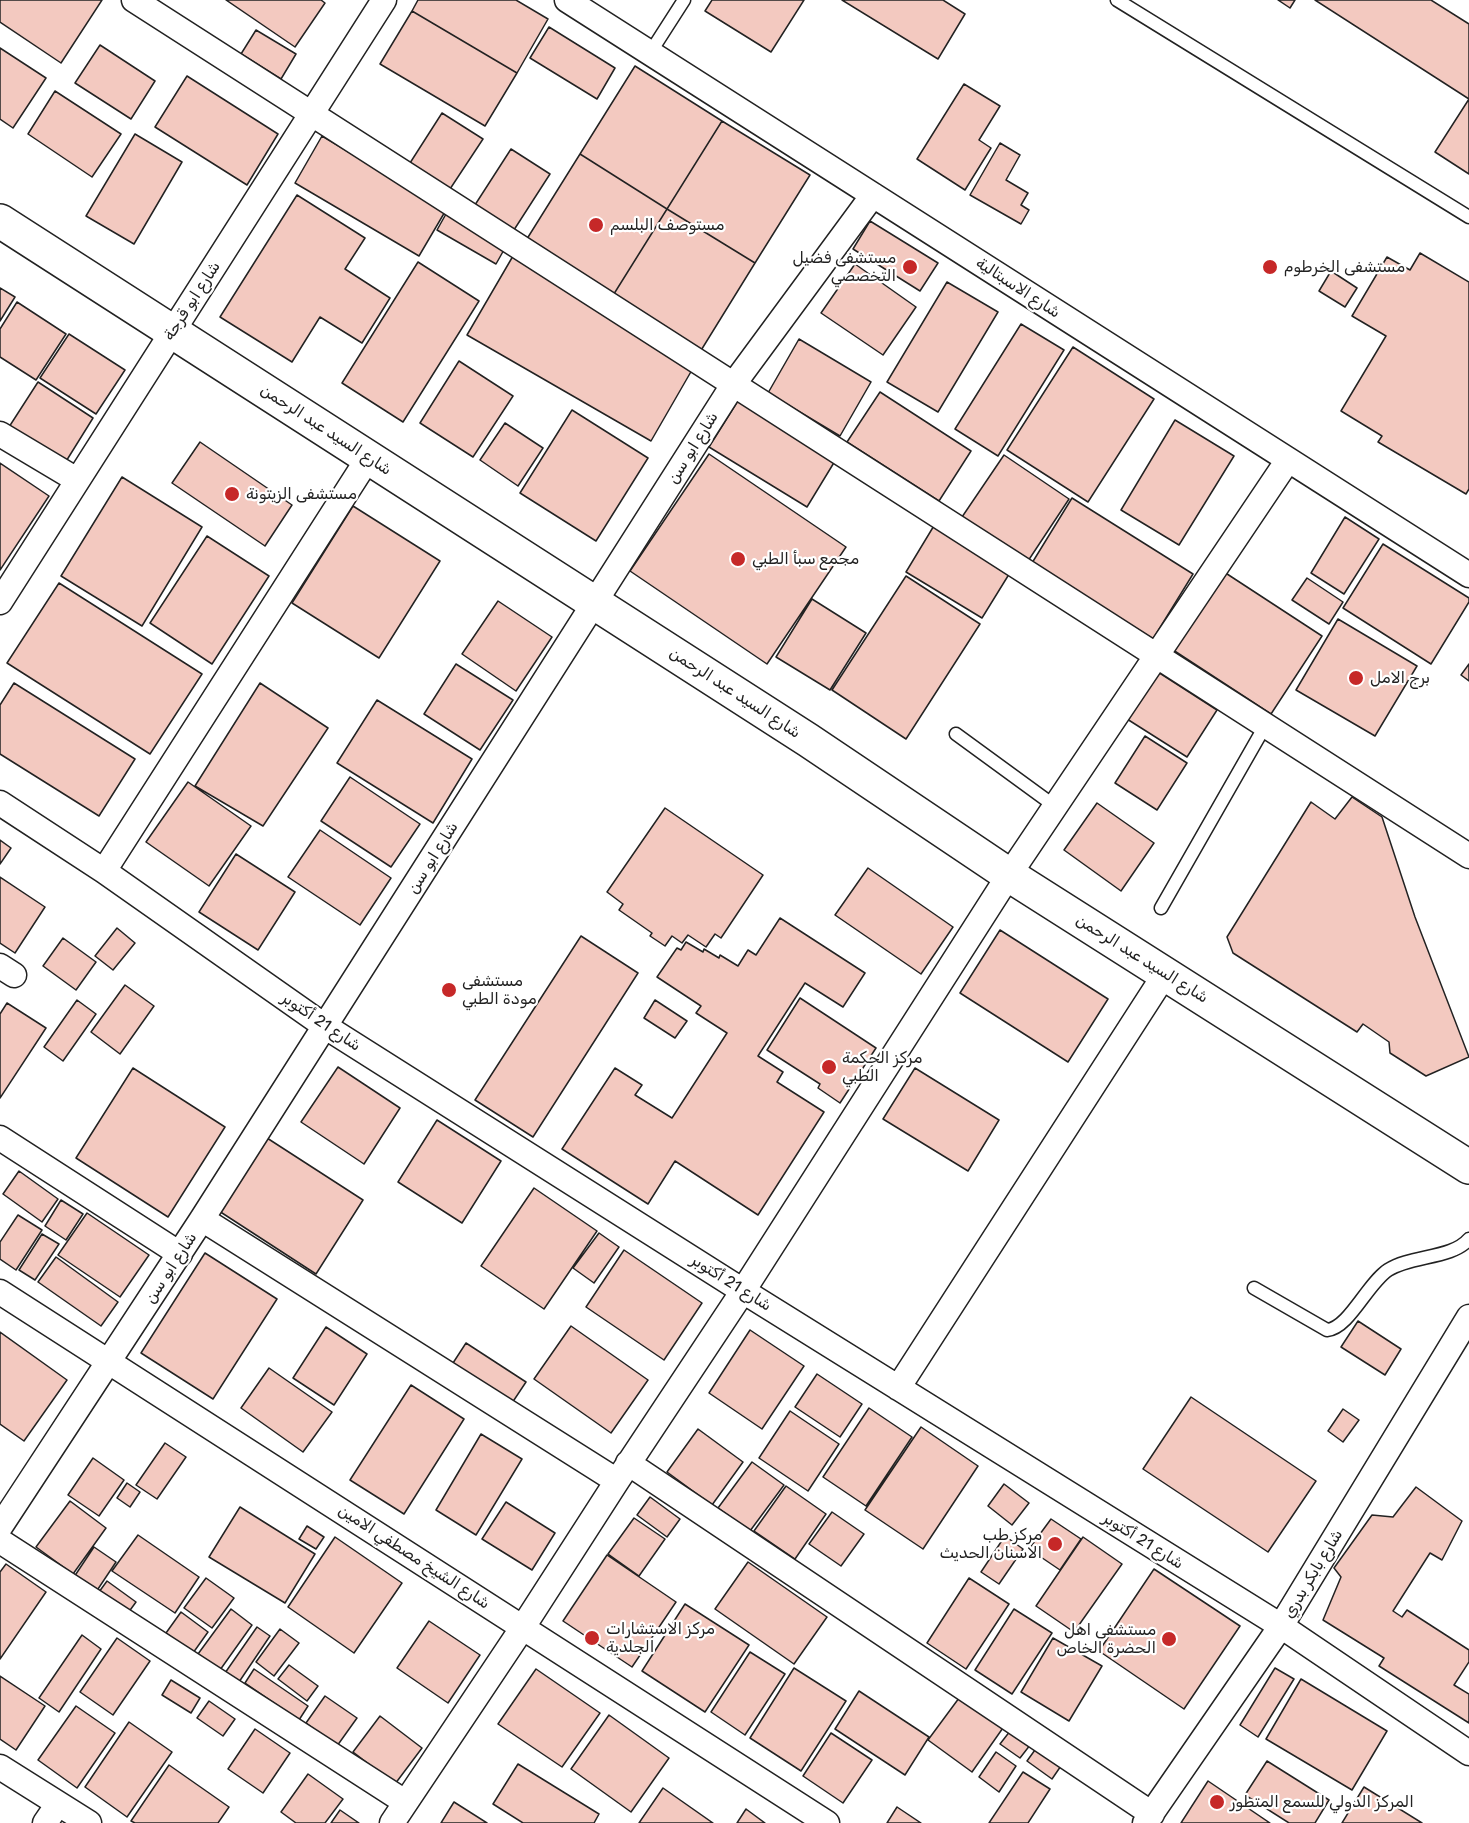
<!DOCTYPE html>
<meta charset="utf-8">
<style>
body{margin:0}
canvas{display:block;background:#fff}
</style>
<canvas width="1469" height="1823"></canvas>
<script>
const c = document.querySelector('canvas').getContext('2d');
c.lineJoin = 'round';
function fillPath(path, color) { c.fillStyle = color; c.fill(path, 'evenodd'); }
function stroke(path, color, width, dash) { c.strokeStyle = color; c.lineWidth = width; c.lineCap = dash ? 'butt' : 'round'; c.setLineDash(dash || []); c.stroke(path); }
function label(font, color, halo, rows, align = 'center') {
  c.font = font + ' Rubik,"Noto Naskh Arabic",sans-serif'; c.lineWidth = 4.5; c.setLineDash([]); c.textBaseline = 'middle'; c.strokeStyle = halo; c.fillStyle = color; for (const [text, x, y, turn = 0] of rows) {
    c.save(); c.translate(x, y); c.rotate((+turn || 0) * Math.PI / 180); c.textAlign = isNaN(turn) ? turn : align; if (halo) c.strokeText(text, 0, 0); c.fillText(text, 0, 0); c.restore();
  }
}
const building = new Path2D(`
 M0,0h102l-41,63 -61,-41z
 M226,0h95l4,3 -30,44z
 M418,0h98l32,19 -31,54 -105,-62z
 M712,0h92l-33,52 -66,-41z
 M842,0h101l22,14 -27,45z
 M1278,0h17l-5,8z
 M1315,0h116l38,24v150l-34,-22 34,-53z
 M412,11l105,62 -32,53 -105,-62z
 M549,27l66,41 -18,31 -67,-41z
 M256,30l40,24 -15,25 -40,-25z
 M100,45l55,36 -24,38 -56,-36z
 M0,48l46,30 -33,50 -13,-9z
 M635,66l87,55 -55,88 -87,-55z
 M187,76l91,58 -31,51 -92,-58z
 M964,84l36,22 -21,34 12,8 -26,42 -48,-31z
 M55,91l66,43 -29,43 -64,-43z
 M442,113l41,26 -33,50 -40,-26z
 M722,121l88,54 -55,88 -88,-54z
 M135,134l47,28 -48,82 -48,-28z
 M322,136l124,74 -27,46 -124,-73z
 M1000,143l20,12 -14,25 22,13 -7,12 8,5 -8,14 -51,-29z
 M511,149l39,25 -38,59 -39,-25z
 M580,154l87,55 -55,88 -87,-55z
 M297,195l68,43 -20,31 45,29 -28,45 -42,-26 -28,45 -72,-45z
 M667,209l88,54 -55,89 -88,-55z
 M446,214l59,34 -9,16 -59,-34z
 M870,221l68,42 -18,28 -67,-42z
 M1420,253l49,29v207l-3,5 -88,-52 4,-6 -41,-25 45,-75 -34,-20 35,-59 23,13z
 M513,256l183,107 -45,78 -184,-106z
 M418,262l61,39 -76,121 -61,-39z
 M855,264l61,43 -33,48 -62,-42z
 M1331,271l26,17 -12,19 -26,-16z
 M947,282l51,30 -60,100 -51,-30z
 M0,288l15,9 -15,24z
 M17,302l49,32 -30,46 -36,-23v-28z
 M1021,324l43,26 -66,106 -43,-27z
 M69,334l56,36 -29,44 -56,-36z
 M799,339l72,43 -31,54 -72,-43z
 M1073,347l81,52 -66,103 -81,-52z
 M459,361l54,35 -40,61 -53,-34z
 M38,382l55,36 -28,45 -56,-36z
 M880,392l91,59 -32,50 -92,-59z
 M741,396l97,60 -31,51 -98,-60z
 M572,410l76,48 -52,83 -76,-48z
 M1175,420l59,36 -55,89 -58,-35z
 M505,423l38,25 -25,38 -38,-26z
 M200,442l92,63 -27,41 -93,-63z
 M709,454l137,93 -79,117 -137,-93z
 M1004,455l65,44 -41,62 -66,-44z
 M0,463l49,33 -49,74z
 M122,477l80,50 -60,99 -81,-50z
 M1072,498l121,76 -40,65 -121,-76z
 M353,506l87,55 -61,97 -87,-55z
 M1345,517l34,22 -35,55 -33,-21z
 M935,524l76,47 -29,47 -76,-46z
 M207,536l62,40 -57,88 -62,-41z
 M1383,544l86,54v4l-38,62 -88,-56z
 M1221,570l101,66 -51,78 -101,-66z
 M906,576l74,48 -74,115 -74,-49z
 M1307,578l36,24 -14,22 -37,-24z
 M59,583l143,91 -52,80 -143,-91z
 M812,599l54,34 -36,57 -54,-33z
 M498,601l54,36 -36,54 -54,-37z
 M1338,619l79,47 -42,70 -79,-46z
 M456,664l57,36 -33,50 -56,-36z
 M1469,664v17l-8,-6z
 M1158,672l59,38 -30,47 -60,-38z
 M14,683l121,76 -36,57 -99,-62v-49z
 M260,683l68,45 -65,98 -68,-40z
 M377,700l95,59 -39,64 -96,-60z
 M1145,736l42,27 -30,47 -42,-27z
 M350,777l70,47 -29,43 -70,-46z
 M188,782l63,44 -42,60 -63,-44z
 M1352,797l30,20 33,100 54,140 -43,19 -36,-23 -1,-11 -26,-18 -6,8 -124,-79 -6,-16 84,-135 24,17z
 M1097,803l57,40 -33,48 -57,-41z
 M665,808l98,67 -42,63 -6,-4 -9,13 -18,-12 -6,8 -10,-7 -7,10 -15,-10 2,-3 -33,-23 4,-6 -16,-12z
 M320,830l71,48 -31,47 -72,-48z
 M0,840l11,8 -11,16z
 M236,854l59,38 -37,58 -59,-38z
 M868,868l85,59 -32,47 -86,-59z
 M0,877l45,30 -30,46 -15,-10z
 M780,918l85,55 -22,34 -38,-24 -47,73 25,16 -6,10 47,30 -66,103 -83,-54 -27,43 -86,-55 53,-81 27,17 -7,10 37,23 55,-85 -31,-20 5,-7 -44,-29 20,-29 4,2 5,-8 17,10 1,-3 15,9 1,-3 18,11 10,-16 8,5z
 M117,928l18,15 -22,27 -18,-14z
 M1000,930l108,69 -40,63 -108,-69z
 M581,936l57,37 -105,164 -58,-37z
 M63,938l33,24 -20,28 -33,-24z
 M125,985l29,21 -34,48 -29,-22z
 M800,998l76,50 -36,55 -22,-15 2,-4 -53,-34z
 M77,1000l19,14 -33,47 -19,-14z
 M655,1000l32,21 -12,17 -31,-20z
 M7,1003l39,25 -46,70v-84z
 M338,1067l62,41 -36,56 -63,-42z
 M133,1068l92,59 -57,90 -92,-59z
 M915,1068l84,52 -31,51 -85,-52z
 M437,1120l64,41 -39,62 -64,-41z
 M267,1138l96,62 -47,74 -97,-63z
 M19,1171l39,28 -16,23 -39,-28z
 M534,1188l63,43 -53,78 -63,-43z
 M61,1200l22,14 -17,26 -21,-14z
 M87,1213l62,42 -29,42 -62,-42z
 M18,1215l24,15 -26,40 -16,-11v-17z
 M599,1233l20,14 -25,36 -21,-15z
 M42,1234l17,10 -24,36 -16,-10z
 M624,1250l78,53 -38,57 -78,-53z
 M205,1253l72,46 -64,100 -72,-46z
 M56,1257l62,45 -17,24 -63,-44z
 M1358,1321l43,28 -16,26 -44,-28z
 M571,1326l77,54 -37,53 -77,-54z
 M326,1327l41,27 -33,51 -41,-27z
 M750,1330l54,36 -42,63 -53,-36z
 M0,1332l67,48 -43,61 -24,-17z
 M466,1343l60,39 -14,21 -59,-40z
 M269,1368l63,44 -29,40 -62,-44z
 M817,1374l45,30 -22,33 -45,-30z
 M411,1385l53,34 -60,95 -54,-34z
 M1191,1397l125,84 -48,71 -125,-83z
 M869,1408l43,29 -46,69 -43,-29z
 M1343,1409l16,11 -16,22 -15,-11z
 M790,1411l49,33 -31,47 -49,-33z
 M921,1427l57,39 -55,83 -58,-39z
 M698,1429l45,33 -31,43 -45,-33z
 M481,1434l41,25 -46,76 -40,-25z
 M165,1443l21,14 -29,42 -21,-14z
 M93,1458l31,22 -25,36 -31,-21z
 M752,1462l32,23 -34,46 -32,-23z
 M127,1483l13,9 -10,15 -13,-9z
 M1004,1484l25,19 -17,22 -24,-19z
 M786,1486l40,28 -31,45 -41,-28z
 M1416,1487l46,34 -20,39 -12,-7 -37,58 9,6 5,-7 62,40v12l-15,23 15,9v29l-90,-57 5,-8 -61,-38 18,-43 -7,-9 38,-53 21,2z
 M650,1497l30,22 -13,18 -30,-22z
 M70,1501l36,27 -33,46 -37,-27z
 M506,1502l49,31 -23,37 -50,-31z
 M240,1507l75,47 -30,49 -76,-46z
 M832,1512l32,22 -23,32 -32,-22z
 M634,1518l31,21 -26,37 -31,-22z
 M1051,1519l30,20 -21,31 -31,-21z
 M307,1526l17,11 -8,12 -17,-10z
 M138,1535l61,42 -24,36 -63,-42z
 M1005,1536l18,13 -24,35 -18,-12z
 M335,1537l67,46 -48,70 -66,-46z
 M1083,1537l39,27 -48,68 -38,-26z
 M94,1547l22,15 -20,30 -22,-15z
 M607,1555l69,47 -44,65 -69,-46z
 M748,1562l79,55 -33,47 -79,-55z
 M6,1564l40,28 -46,67v-87z
 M1154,1569l86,57 -56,83 -85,-58z
 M206,1578l28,20 -22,30 -28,-20z
 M969,1578l40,26 -43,65 -39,-26z
 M107,1581l29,21 -8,11 -29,-21z
 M685,1604l64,41 -44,67 -63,-41z
 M231,1609l21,16 -32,45 -22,-16z
 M1014,1609l38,24 -40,61 -37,-24z
 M181,1612l27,20 -15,21 -27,-20z
 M429,1621l51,34 -32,48 -51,-35z
 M257,1627l13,9 -31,46 -14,-9z
 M280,1629l19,14 -25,33 -18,-14z
 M82,1635l19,14 -42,63 -20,-14z
 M117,1638l33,23 -37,54 -33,-23z
 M1053,1638l49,28 -33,55 -48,-29z
 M750,1652l35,22 -40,61 -34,-23z
 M289,1665l29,21 -11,15 -29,-22z
 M794,1668l52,33 -45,70 -51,-33z
 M1275,1668l19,11 -36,58 -18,-12z
 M254,1669l54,37 -9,14 -54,-37z
 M536,1669l64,44 -38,54 -64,-43z
 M0,1676l45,30 -29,44 -16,-11z
 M1301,1679l86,52 -35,59 -86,-51z
 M171,1680l29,18 -9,15 -29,-18z
 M859,1691l70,46 -24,38 -70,-46z
 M962,1694l43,31 -33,47 -44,-32z
 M325,1696l32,22 -20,28 -31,-23z
 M209,1701l26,18 -12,17 -26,-18z
 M76,1706l39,27 -38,55 -39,-28z
 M609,1715l60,43 -38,54 -60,-43z
 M380,1716l42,32 -27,36 -42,-32z
 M129,1722l43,30 -45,65 -42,-30z
 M1014,1726l20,14 -14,18 -20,-14z
 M255,1729l35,24 -27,40 -35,-24z
 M831,1733l41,27 -29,43 -40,-27z
 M1040,1743l25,17 -13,19 -25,-18z
 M996,1752l20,14 -17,26 -20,-15z
 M1267,1761l62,39 -14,23h-26l-44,-28z
 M518,1764l81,50 -5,9h-71l-30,-19z
 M169,1765l60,42 -11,16h-83l-4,-2z
 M1023,1772l27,17 -22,34h-39z
 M308,1774l35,25 -18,24h-29l-15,-11z
 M1208,1781l62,42h-89z
 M1364,1787l58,36h-80z
 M663,1788l50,35h-74z
 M454,1802l33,21h-46z
 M897,1807l24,16h-34z
 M746,1809l19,14h-28z
 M340,1810l19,13h-28z`);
const lane = new Path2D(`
 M1117,0l352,217
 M650,53l34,-53
 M956,734l100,73
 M1161,908l104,-182
 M1254,1288l73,42c22,-2 40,-46 61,-60 23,-15 64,-11 81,-31`);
const street = new Path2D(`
 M134,0l1335,856
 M567,0l902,575
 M0,434l77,46
 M0,602l384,-602
 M0,803l104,68 222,156 417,264 538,335 188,127
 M104,871l265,-414
 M0,966l14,9
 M0,1138l180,116
 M202,1219l415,262
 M0,1292l827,531
 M898,1388l267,-414
 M628,1463l524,351
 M0,1527l202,-308 531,-834 140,-190
 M0,1541l405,261
 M0,1767l89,56
 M45,1823l13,-19
 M392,1823l131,-196 94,-146 126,-190 266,-416 279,-415
 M1145,1823l136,-197 188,-309`);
const secondary = new Path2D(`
 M0,221l808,519 201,135 460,292`);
const markers = [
 [596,225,8,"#c62828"],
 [910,267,8,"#c62828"],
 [1270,267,8,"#c62828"],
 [232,494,8,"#c62828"],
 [738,559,8,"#c62828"],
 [1356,678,8,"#c62828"],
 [449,990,8,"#c62828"],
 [829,1067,8,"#c62828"],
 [1055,1544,8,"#c62828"],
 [592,1638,8,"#c62828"],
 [1169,1639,8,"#c62828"],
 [1217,1802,8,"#c62828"]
];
const poiNames = [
 ["مستوصف البلسم",610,225],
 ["مستشفى فضيل",896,258,"right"],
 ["التخصصي",896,276,"right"],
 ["مستشفى الخرطوم",1284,267],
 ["مستشفى الزيتونة",246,494],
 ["مجمع سبأ الطبي",752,559],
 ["برج الامل",1370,678],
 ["مستشفى",462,981],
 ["مودة الطبي",462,999],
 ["مركز الحكمة",842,1058],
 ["الطبي",842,1076],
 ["مركز طب",1042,1535,"right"],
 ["الاسنان الحديث",1042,1553,"right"],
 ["مركز الاستشارات",606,1629],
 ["الجلدية",606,1647],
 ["مستشفى اهل",1156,1630,"right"],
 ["الحضرة الخاص",1156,1648,"right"],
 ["المركز الدولي للسمع المتطور",1230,1802]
];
const streetNames = [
 ["شارع الاسبتالية",1018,288,33],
 ["شارع ابو قرجة",192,301,-57],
 ["شارع السيد عبد الرحمن",326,430,33],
 ["شارع ابو سن",693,448,-58],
 ["شارع السيد عبد الرحمن",735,693,33],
 ["شارع ابو سن",433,858,-58],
 ["شارع السيد عبد الرحمن",1142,959,32],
 ["شارع 21 أكتوبر",321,1022,34],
 ["شارع ابو سن",171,1268,-57],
 ["شارع 21 أكتوبر",731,1283,32],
 ["شارع 21 أكتوبر",1143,1541,32],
 ["شارع الشيخ مصطفي الامين",414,1557,33],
 ["شارع بابكر بدري",1313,1574,-59]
];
fillPath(building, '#f3c9c0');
stroke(building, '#222', 1.5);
stroke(lane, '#222', 15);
stroke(street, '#222', 27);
stroke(secondary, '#222', 36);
stroke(lane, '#fff', 12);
stroke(street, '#fff', 24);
stroke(secondary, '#fff', 33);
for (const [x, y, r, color] of markers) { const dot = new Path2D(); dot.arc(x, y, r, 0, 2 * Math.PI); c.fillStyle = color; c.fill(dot); stroke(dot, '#fff', 2); }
label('16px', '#222', '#fff', poiNames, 'left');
label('16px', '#222', '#fff', streetNames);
</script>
